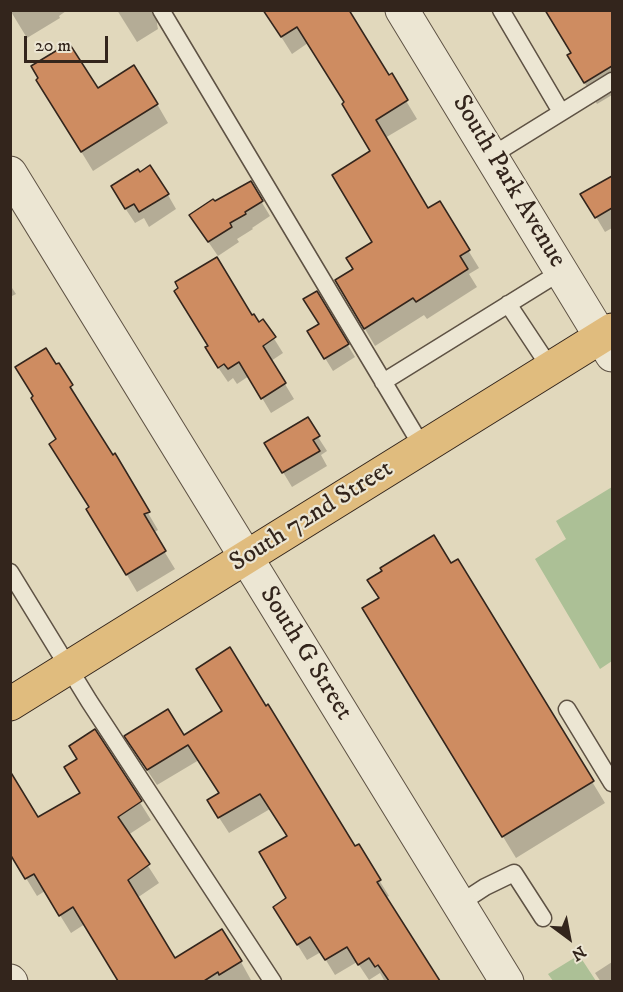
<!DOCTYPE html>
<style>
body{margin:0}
#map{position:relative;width:623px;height:992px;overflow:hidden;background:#e1d8bc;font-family:"IM FELL DW Pica",serif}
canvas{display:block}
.frame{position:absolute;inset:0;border:12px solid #33251c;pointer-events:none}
.north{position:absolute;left:539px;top:908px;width:60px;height:60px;-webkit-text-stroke:4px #ece6d3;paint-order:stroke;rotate:148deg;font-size:16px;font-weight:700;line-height:24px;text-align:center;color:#33251c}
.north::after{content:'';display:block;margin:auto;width:21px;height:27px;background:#33251c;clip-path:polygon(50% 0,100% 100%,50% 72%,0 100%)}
.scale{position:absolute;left:24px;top:36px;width:84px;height:27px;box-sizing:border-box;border:3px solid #33251c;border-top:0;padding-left:8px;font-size:18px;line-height:21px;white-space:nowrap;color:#33251c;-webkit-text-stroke:4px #ece6d3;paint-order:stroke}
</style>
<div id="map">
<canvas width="623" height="992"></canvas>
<div class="frame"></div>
<div class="north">N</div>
<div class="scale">20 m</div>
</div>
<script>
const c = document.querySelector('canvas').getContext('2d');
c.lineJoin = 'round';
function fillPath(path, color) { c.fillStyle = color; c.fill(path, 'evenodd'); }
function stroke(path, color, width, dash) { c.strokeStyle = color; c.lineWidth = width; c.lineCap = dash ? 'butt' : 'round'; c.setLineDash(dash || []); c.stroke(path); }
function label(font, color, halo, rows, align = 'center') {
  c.font = font + ' "IM FELL DW Pica",serif'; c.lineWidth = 4.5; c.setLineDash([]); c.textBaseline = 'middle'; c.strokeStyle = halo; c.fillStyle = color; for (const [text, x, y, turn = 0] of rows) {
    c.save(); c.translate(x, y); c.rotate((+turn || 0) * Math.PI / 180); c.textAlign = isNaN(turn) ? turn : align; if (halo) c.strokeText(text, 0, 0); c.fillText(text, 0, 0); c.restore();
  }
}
const green = new Path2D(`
 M612,487v174l-12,8 -65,-110 31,-20 -10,-18z
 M579,955l17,26h-43l-5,-7z`);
const shadow = new Path2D(`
 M10,10h55l1,1 -7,5 1,2 -33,20z
 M117,10h37l4,8 -1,6 1,5 -21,13z
 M282,10l107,67 2,-1 26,43 -32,19 43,72 11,-7 40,65 -10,6 8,13 -50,32 -3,-4 -49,31 -38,-65 18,-11 19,-27 -2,-91 -27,-49 -37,-60 -16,11 -12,-19z
 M612,10v85l-15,9 -16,-27z
 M97,90l60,14 11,19 -75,48 -44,-72z
 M612,177v51l-7,4 -22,-37z
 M250,183l20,33 -18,12 1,1 -16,10 2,3 -21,14 -18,-26 14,-27z
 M168,195l8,14 -27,18 -5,-9 -9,5 -14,-21z
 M10,285l6,9 -6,3z
 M316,293l39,64 -22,14 -24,-39 12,-7z
 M251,318l8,6 4,-3 20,32 -12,8 23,38 -23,14 -22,-37 -12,8 -4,-6 -5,4 -13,-19z
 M17,368l54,18 10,18 -1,1 32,52 2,-2 44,75 -5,3 22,36 -38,23 -49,-83 3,-1 -33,-69z
 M318,437l9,14 -6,4 6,11 -35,21 -26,-43z
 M458,561l147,242 -89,55 -139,-228z
 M95,731l56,89 -23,15 31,48 -22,15 38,62 66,2 10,18 -3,2h-129l-34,-58 -14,9 -26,-42 -8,5 -27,-44 28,-33 43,-25 -2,-34z
 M183,737l172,111 24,32 10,16 -4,2 53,84h-53l-5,-9 -11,7 -12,-18 -22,13 -14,-23 -14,8 -23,-37 4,-24v-62l-18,-28 -41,24 -11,-17 2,-22 -21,-34 -42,25 -22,-33z
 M612,962v20h-11l-6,-9z`);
const building = new Path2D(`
 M263,10h86l40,65 3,-2 16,27 -32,20 52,88 12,-7 30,49 -10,6 8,13 -52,33 -3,-4 -49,31 -29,-49 18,-11 -7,-11 26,-16 -40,-67 38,-24 -28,-47 2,-2 -47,-75 -16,10z
 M545,10h67v56l-28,17 -17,-28 4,-2z
 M69,43l29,45 36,-23 24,39 -77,48 -45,-72 2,-2 -7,-12z
 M150,165l19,29 -30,18 -5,-8 -9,5 -14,-23 27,-17 2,3z
 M612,176v32l-17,10 -15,-24z
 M251,181l12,20 -18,11 1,2 -16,9 2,4 -24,15 -19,-27 24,-16 2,2z
 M217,257l35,58 2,-1 5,8 4,-3 13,18 -13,9 23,37 -25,16 -22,-37 -11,7 -4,-5 -6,4 -13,-21 3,-1 -34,-55 4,-3 -3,-6z
 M317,291l32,53 -25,15 -17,-28 12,-7 -16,-25z
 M46,348l10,16 3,-1 14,22 -3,2 43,68 2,-2 35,59 -6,2 22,37 -40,24 -40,-66 3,-2 -40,-63 7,-5 -25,-41 2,-2 -18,-29z
 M308,417l12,19 -7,4 7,11 -38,22 -18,-30z
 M434,535l17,28 7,-4 136,222 -92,56 -140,-229 17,-10 -12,-18 15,-9 -2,-3z
 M230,647l36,59 2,-2 87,142 4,-2 22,36 -4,2 63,99h-51l-11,-16 -3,2 -6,-9 -11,7 -11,-18 -22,13 -15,-23 -13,8 -24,-38 13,-9 -27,-46 28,-16 -27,-42 -42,24 -11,-18 12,-7 -31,-48 -41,25 -23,-34 44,-27 16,26 38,-24 -26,-42z
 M95,729l47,72 -24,16 32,47 -22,16 47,78 47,-29 20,32 -23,14 -1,-3 -14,9h-86l-45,-74 -14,9 -25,-42 -9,5 -15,-25v-83l28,46 42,-24 -16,-26 13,-8 -8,-13z`);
const service = new Path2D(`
 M161,10l262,438
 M501,10l60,102
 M491,156l121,-75
 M508,304l43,65
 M383,382l179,-111
 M10,572l79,129 184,281
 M567,709l45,74
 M459,904l26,-17 29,-14 29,45`);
const minor = new Path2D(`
 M402,10l210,345
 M10,173l497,809
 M10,981l1,1`);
const primary = new Path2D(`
 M10,704l602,-374`);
const streetNames = [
 ["South Park Avenue",508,182,59],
 ["South 72nd Street",312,517,-32],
 ["South G Street",305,654,58]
];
fillPath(green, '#acc096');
fillPath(shadow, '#0003');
fillPath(building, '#ce8c61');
stroke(building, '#33251c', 1.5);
stroke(service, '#5e5244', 19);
stroke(minor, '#5e5244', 35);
stroke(primary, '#33251c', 35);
stroke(service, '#ece6d3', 16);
stroke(minor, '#ece6d3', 33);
stroke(primary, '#e0bc7e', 33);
label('26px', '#33251c', '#ece6d3', streetNames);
</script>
